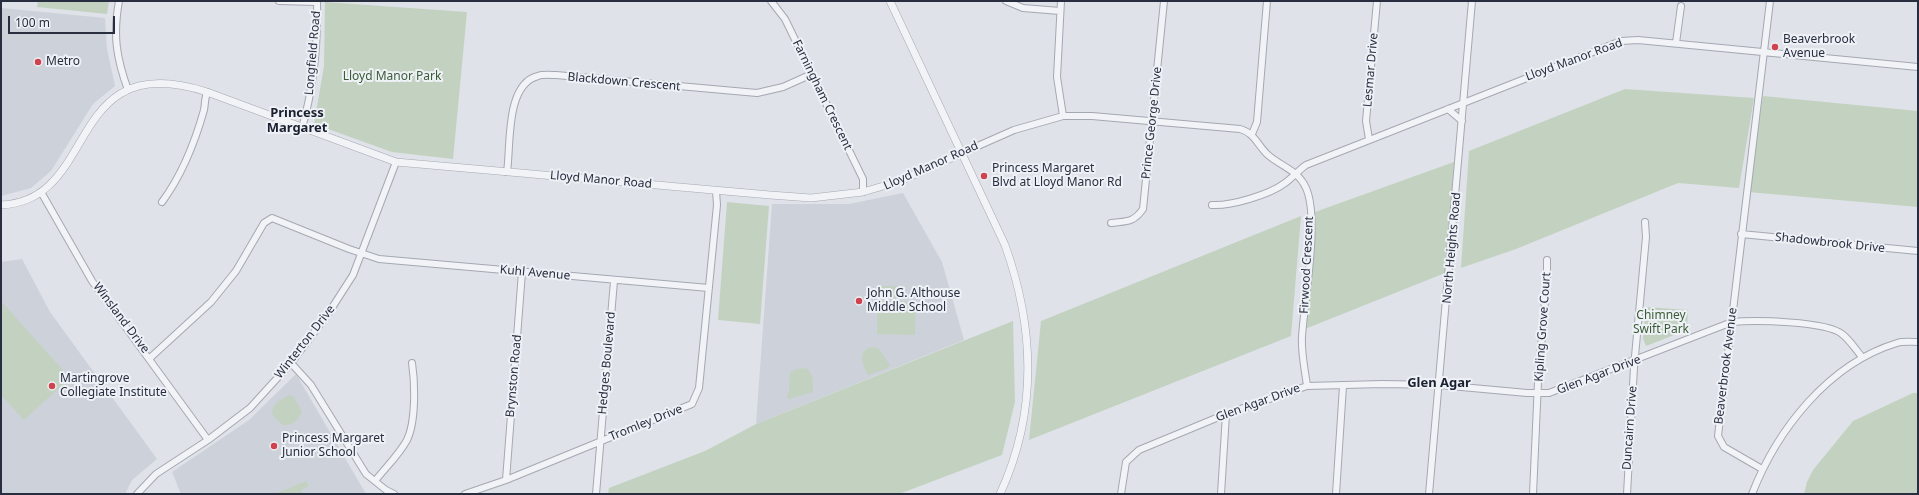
<!DOCTYPE html>
<style>
body{margin:0}
#map{position:relative;width:1919px;height:495px;overflow:hidden;background:#dfe2e8;font-family:"Noto Sans",sans-serif}
canvas{display:block}
.frame{position:absolute;inset:0;border:2px solid #282e3f;pointer-events:none}
.scale{position:absolute;left:8px;top:16px;width:107px;height:18px;box-sizing:border-box;border:2px solid #282e3f;border-top:0;padding-left:5px;font-size:12px;line-height:14px;white-space:nowrap;color:#282e3f;-webkit-text-stroke:3px #eef1f6;paint-order:stroke}
</style>
<div id="map">
<canvas width="1919" height="495"></canvas>
<div class="frame"></div>
<div class="scale">100 m</div>
</div>
<script>
const c = document.querySelector('canvas').getContext('2d');
c.lineJoin = 'round';
function fillPath(path, color) { c.fillStyle = color; c.fill(path, 'evenodd'); }
function stroke(path, color, width, dash) { c.strokeStyle = color; c.lineWidth = width; c.lineCap = dash ? 'butt' : 'round'; c.setLineDash(dash || []); c.stroke(path); }
function label(font, color, halo, rows, align = 'center') {
  c.font = font + ' "Noto Sans",sans-serif'; c.lineWidth = 4; c.setLineDash([]); c.textBaseline = 'middle'; c.strokeStyle = halo; c.fillStyle = color; for (const [text, x, y, turn = 0] of rows) {
    c.save(); c.translate(x, y); c.rotate((+turn || 0) * Math.PI / 180); c.textAlign = isNaN(turn) ? turn : align; if (halo) c.strokeText(text, 0, 0); c.fillText(text, 0, 0); c.restore();
  }
}
const built = new Path2D(`
 M1,8l104,10 2,31 8,37 -22,18 -42,67 -20,17 -30,8z
 M903,193l39,69 22,78 -208,84 16,-220h77z
 M22,259l28,53 107,147 -25,21 -7,14h-124v-232z
 M296,374l70,120h-185l-9,-22 77,-52z`);
const green = new Path2D(`
 M38,1h71l-2,13 -70,-7z
 M325,2l142,10 -14,147 -61,-7 -78,-28 10,-58z
 M1625,89l129,9 -15,90 -61,-5 -162,66 -55,19 8,-117z
 M1763,96l155,15v96l-170,-15z
 M1454,162l-9,111 -140,56 11,-102 -1,-15z
 M727,202l42,4 -9,118 -42,-4z
 M1301,216l-10,120 -262,104 12,-119z
 M877,286h20v12h-20z
 M1,301l69,77 -46,42 -23,-25z
 M878,301l38,1 -1,33 -38,-1z
 M1646,307l42,3 -1,20 -41,16 -3,-7z
 M1013,321l2,81 -13,53 -103,39h-291l1,-6 96,-37 51,-27z
 M872,347l6,1 12,17 -2,3 -20,7c-5,-10 -12,-24 4,-28z
 M806,368c8,6 7,14 7,24l-24,7 -2,-2 2,-6 1,-18 6,-4z
 M1913,393h5v101h-114l3,-12 6,-12 40,-49z
 M289,395l4,1 9,15c-3,9 -9,15 -19,14 -19,-14 -10,-21 6,-30z
 M306,481l3,5 -8,4 2,4h-28z`);
const minor = new Path2D(`
 M119,1c-6,34 -3,56 9,89
 M279,1l38,1
 M771,1l14,18 78,160v13
 M1006,1l17,7 37,3
 M1061,1l-4,76 6,39
 M1676,43l5,-37
 M1448,109l14,12
 M302,128c12,-42 16,-84 15,-127
 M1252,134l5,-12 10,-121
 M1369,139l-3,-18 11,-120
 M962,153l52,-23 49,-14h29l148,13c15,4 17,16 28,26 14,12 30,15 38,33 14,31 -2,113 -4,149 -1,16 3,33 5,49
 M507,172c4,-26 -2,-88 31,-96 5,-2 13,-1 18,-1l201,18 26,-6 29,-13
 M41,192l51,89 116,159
 M162,202c20,-27 33,-60 42,-92 1,-6 1,-12 3,-18
 M1212,205c19,1 57,-10 73,-22 7,-5 14,-13 21,-18l315,-124 17,-1 280,27
 M1111,223c16,-2 22,0 32,-14l21,-208
 M1741,234l177,17
 M150,358l61,-56 25,-31 28,-48 8,-5 77,31 30,10 330,29
 M291,363l20,22 55,89 20,16 8,4
 M1762,469l-38,-22 -6,-11 52,-435
 M506,480l16,-208
 M375,481c10,-13 24,-26 32,-41 9,-18 8,-57 5,-77
 M137,494l19,-20 52,-34 42,-32 41,-45 37,-49 25,-39 43,-113
 M465,494l41,-14 186,-76 7,-16 18,-183 -1,-14
 M596,494l18,-213
 M1121,494l5,-32 13,-12 87,-36 81,-28 75,-2 58,1 87,8h22l183,-71c22,-2 94,-1 110,12 8,6 14,16 20,23
 M1221,494l5,-80
 M1336,494l7,-108
 M1429,494l43,-493
 M1533,494l5,-112 9,-104v-18
 M1627,494l7,-127 12,-130 -1,-15
 M1752,494c25,-64 76,-130 145,-151 6,-2 14,-1 21,-1`);
const tertiary = new Path2D(`
 M890,1l115,244c30,84 33,167 -5,249
 M1,205c100,-4 62,-159 206,-113l189,70 374,33 41,3 52,-6 37,-11 62,-28`);
const markers = [
 [1775,47,4,"#ce434d"],
 [38,62,4,"#ce434d"],
 [984,176,4,"#ce434d"],
 [859,301,4,"#ce434d"],
 [52,386,4,"#ce434d"],
 [274,446,4,"#ce434d"]
];
const poiNames = [
 ["Beaverbrook",1783,40],
 ["Avenue",1783,54],
 ["Metro",46,62],
 ["Princess Margaret",992,169],
 ["Blvd at Lloyd Manor Rd",992,183],
 ["John G. Althouse",867,294],
 ["Middle School",867,308],
 ["Martingrove",60,379],
 ["Collegiate Institute",60,393],
 ["Princess Margaret",282,439],
 ["Junior School",282,453]
];
const streetNames = [
 ["Longfield Road",313,53,-85],
 ["Lloyd Manor Road",1574,60,-20],
 ["Lesmar Drive",1371,70,-85],
 ["Blackdown Crescent",624,82,5],
 ["Farningham Crescent",822,95,64],
 ["Prince George Drive",1152,123,-84],
 ["Lloyd Manor Road",931,166,-24],
 ["Lloyd Manor Road",601,180,5],
 ["Shadowbrook Drive",1830,243,6],
 ["North Heights Road",1452,248,-85],
 ["Firwood Crescent",1307,265,-87],
 ["Kuhl Avenue",535,273,5],
 ["Winsland Drive",121,318,53],
 ["Kipling Grove Court",1543,327,-86],
 ["Winterton Drive",305,342,-52],
 ["Hedges Boulevard",607,363,-85],
 ["Beaverbrook Avenue",1726,366,-83],
 ["Glen Agar Drive",1599,375,-21],
 ["Brynston Road",514,376,-85],
 ["Glen Agar Drive",1258,403,-20],
 ["Tromley Drive",646,423,-22],
 ["Duncairn Drive",1630,428,-86]
];
const parkNames = [
 ["Lloyd Manor Park",392,77],
 ["Chimney",1661,316],
 ["Swift Park",1661,330]
];
const neighbourhoodNames = [
 ["Princess",297,113],
 ["Margaret",297,128],
 ["Glen Agar",1439,383]
];
fillPath(built, '#cdd1da');
fillPath(green, '#c3d2c0');
stroke(minor, '#a4a8b2', 8);
stroke(tertiary, '#a4a8b2', 8);
stroke(minor, '#f1f3f6', 6);
stroke(tertiary, '#f1f3f6', 7);
for (const [x, y, r, color] of markers) { const dot = new Path2D(); dot.arc(x, y, r, 0, 2 * Math.PI); c.fillStyle = color; c.fill(dot); stroke(dot, '#eef1f6', 1.5); }
label('12px', '#282e3f', '#eef1f6', poiNames, 'left');
label('12px', '#282e3f', '#eef1f6', streetNames);
label('12px', '#395b35', '#eef1f6', parkNames);
label('bold 13px', '#1a2030', '#eef1f6', neighbourhoodNames);
</script>
